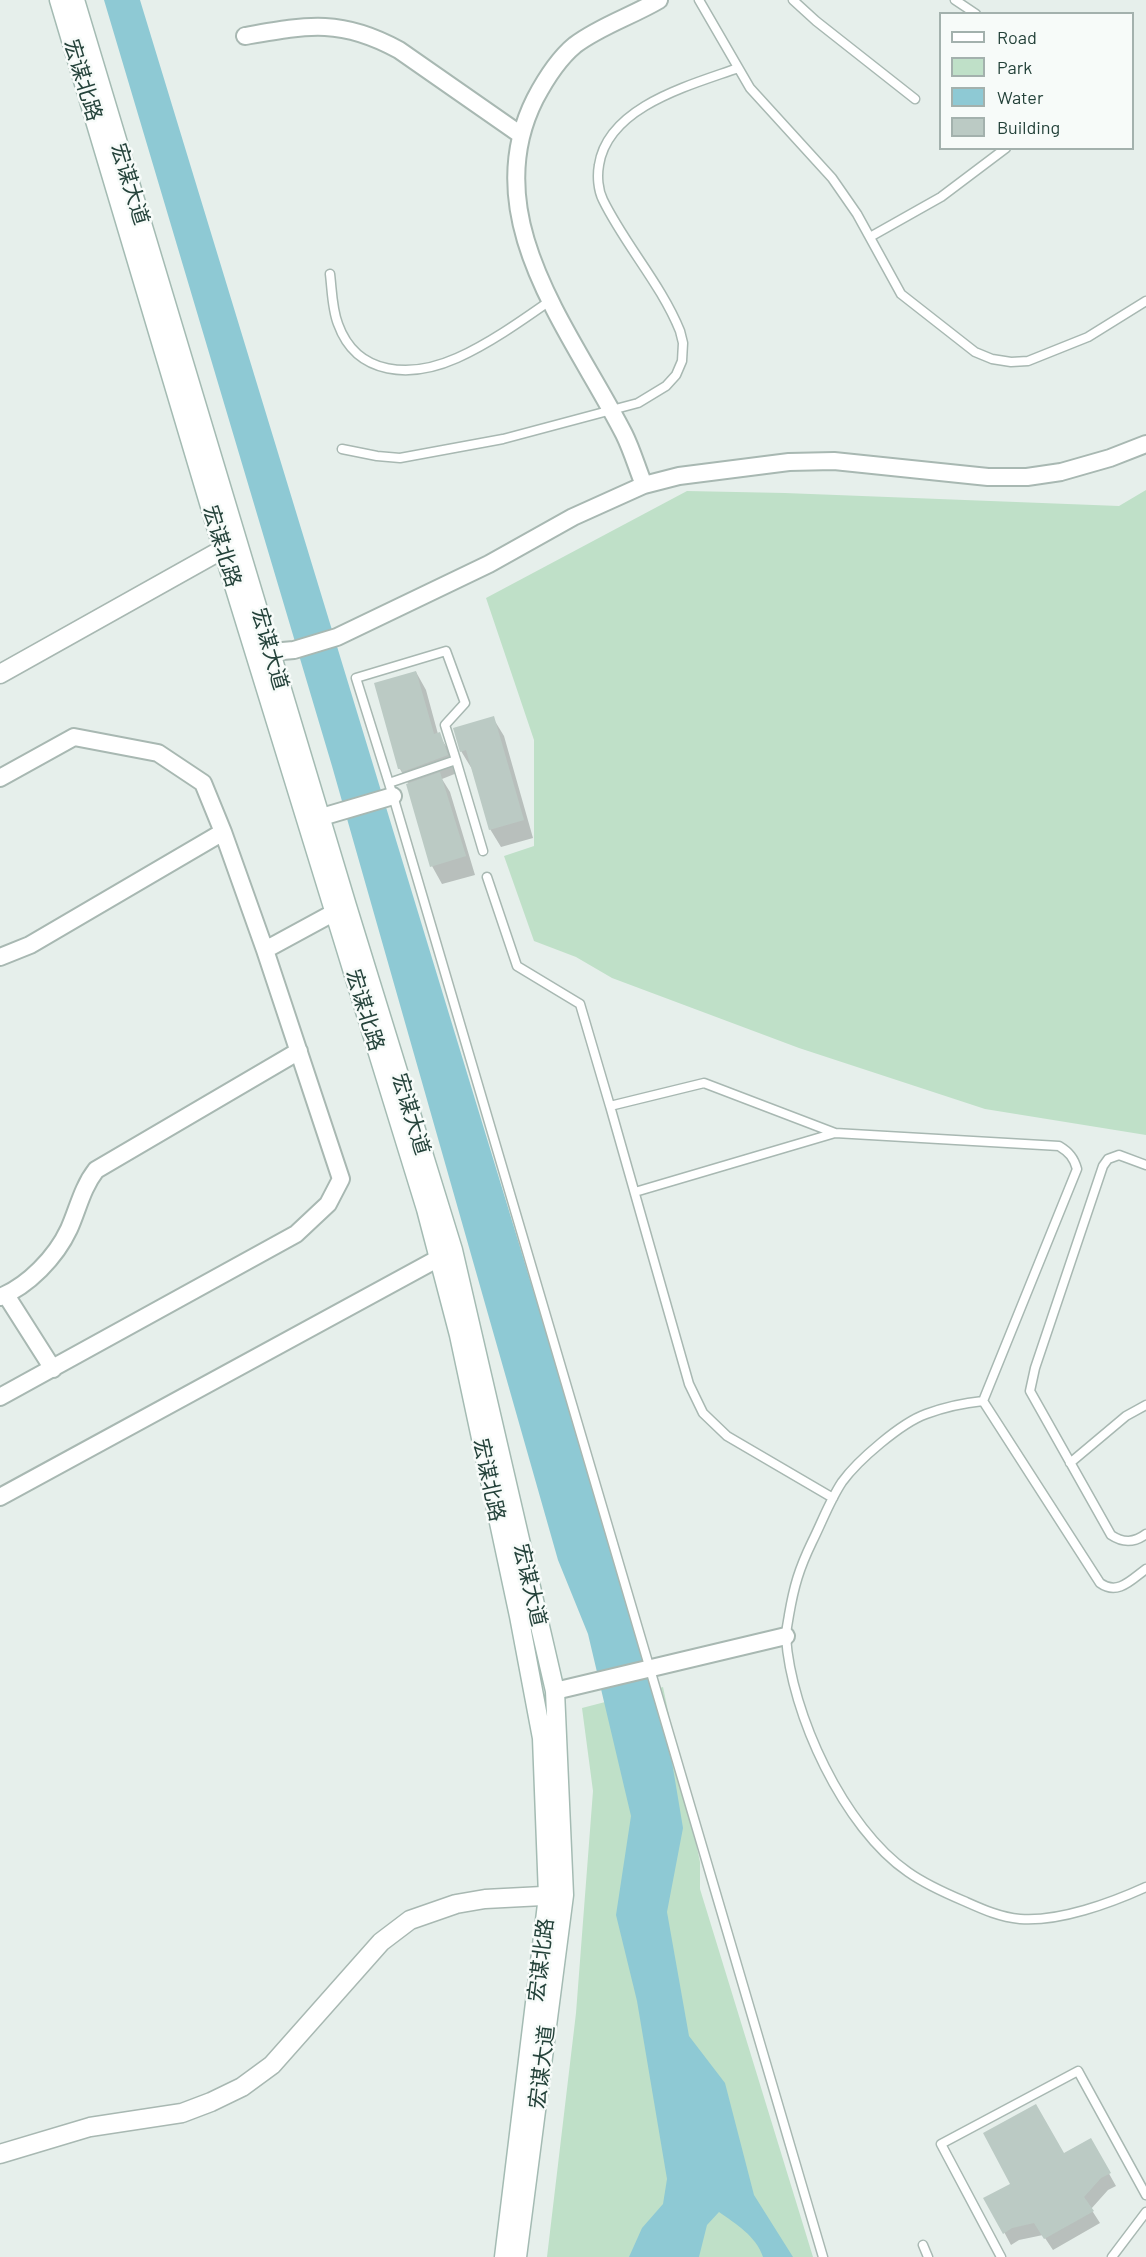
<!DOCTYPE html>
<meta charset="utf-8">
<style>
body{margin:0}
#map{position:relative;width:1146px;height:2257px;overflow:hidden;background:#e6efeb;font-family:Barlow,sans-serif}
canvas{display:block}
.legend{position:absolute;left:939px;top:12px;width:195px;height:138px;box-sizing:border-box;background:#f7fbf9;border:2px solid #a3b1ad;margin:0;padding:8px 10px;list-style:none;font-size:18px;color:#24423a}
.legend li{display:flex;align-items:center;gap:12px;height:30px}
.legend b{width:30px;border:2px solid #a3b1ad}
</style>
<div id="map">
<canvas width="1146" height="2257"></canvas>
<ul class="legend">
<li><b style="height:8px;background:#fff"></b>Road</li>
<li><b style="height:16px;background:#bfe0c8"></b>Park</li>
<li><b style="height:16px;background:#8ec9d4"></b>Water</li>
<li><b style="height:16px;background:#bbcac4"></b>Building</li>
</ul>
</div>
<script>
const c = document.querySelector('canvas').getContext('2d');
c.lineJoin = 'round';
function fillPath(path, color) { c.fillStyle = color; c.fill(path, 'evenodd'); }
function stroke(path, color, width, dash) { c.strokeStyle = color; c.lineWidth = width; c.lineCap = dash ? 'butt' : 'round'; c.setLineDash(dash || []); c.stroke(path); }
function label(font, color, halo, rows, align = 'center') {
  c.font = font + ' Barlow,"Noto Sans SC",sans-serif'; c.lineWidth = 5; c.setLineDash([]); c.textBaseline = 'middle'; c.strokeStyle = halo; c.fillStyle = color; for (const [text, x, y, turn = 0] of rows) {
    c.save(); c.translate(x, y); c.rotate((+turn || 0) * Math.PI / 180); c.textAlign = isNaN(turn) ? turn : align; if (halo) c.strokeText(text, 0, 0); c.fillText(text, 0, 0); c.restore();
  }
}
const green = new Path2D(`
 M1146,490v645l-161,-26 -186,-61 -187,-70 -36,-21 -42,-16 -30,-85 30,-10v-106l-48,-142 201,-107 98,2 334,13z
 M663,1687l37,175v27l113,368h-266l29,-244 17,-222 -11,-83z`);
const water = new Path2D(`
 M104,0h36l526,1726 17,102 -16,84 22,124 36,47 29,112 39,62h-30c-7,-21 -27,-33 -44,-45l-12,13 -8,32h-70l13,-29 21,-24 4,-25 -30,-178 -21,-86 15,-99 -43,-182 -30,-74 -226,-794z`);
const shadow = new Path2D(`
 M416,672l10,18 12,44 12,18 7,21 -15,6 8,13 25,83 -33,9 -10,-18 -23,-81 -9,-16z
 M493,718l11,18 29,102 -32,9 -11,-18 -18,-60 -11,-18z
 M1090,2140l26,46 -8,4 -17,19 9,14 -47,27 -10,-15 -24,5 -8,5 -25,-47z`);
const building = new Path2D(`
 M416,671l18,63 6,-2 8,23 -46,17 -1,-3h-3l-24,-86z
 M494,716l30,104 -35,10 -23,-80 -6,2 -7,-24z
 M440,772l26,84 -36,11 -24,-83z
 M1036,2104l28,49 27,-15 20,35 -10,5 -17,19 10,14 -50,28 -10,-16 -22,5 -9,6 -20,-36 27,-14 -27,-51z`);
const service = new Path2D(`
 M699,0l51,88 82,90 25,36 44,80 74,58 17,7 19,3 17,-1 60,-24 58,-36
 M793,0l23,21 99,78
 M955,0l21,14
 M870,237l71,-40 65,-49
 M330,274c2,16 2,35 8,50 19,53 74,54 119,34 33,-15 64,-37 94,-58
 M342,449l35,7 23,2 103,-19 135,-36 28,-17 10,-11 6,-14 1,-18 -3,-12c-19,-47 -55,-86 -77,-131 -5,-10 -6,-24 -4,-35 9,-59 92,-80 139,-97
 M456,760l27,91
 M389,783l67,-23 -11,-35 20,-22 -19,-52 -90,27 37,118 430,1461
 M487,877l30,89 63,38 30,102 94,-23 131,50 224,13c10,6 15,12 18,23l-94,232
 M610,1106l79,278 14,29 24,23 106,62
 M1146,1165l-27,-10 -11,4 -5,7 -68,202 -5,23 81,144c12,8 23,8 35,-1
 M635,1192l200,-59
 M983,1401c-20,2 -38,6 -57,13 -25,9 -68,46 -84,68 -12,18 -20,40 -30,60 -13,27 -18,44 -23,73 -1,7 -3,15 -3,22 5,77 58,191 122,235 17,12 37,21 56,29 18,8 35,16 56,18 39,3 91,-16 126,-32
 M983,1401l117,182c18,13 32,-4 46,-14
 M1070,1463l56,-47 20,-11
 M923,2245l5,12
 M1001,2257l-60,-113 137,-73 68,124
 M1112,2257l34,-45`);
const minor = new Path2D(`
 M245,36c62,-11 96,-18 154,14l122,85
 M644,485c-7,-17 -12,-35 -20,-51 -52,-102 -149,-216 -89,-335 10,-19 23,-40 40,-54 25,-19 57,-29 84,-45
 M271,652l23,-2 43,-13 152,-73 84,-47 71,-32 35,-9 110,-14 45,-1 154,16h39l34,-5 49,-14 36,-14
 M0,778l74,-41 84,16 45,30 20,49 42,118 76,229 -13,25 -32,30 -296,163
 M308,821l85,-25
 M265,950l81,-44
 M0,957l30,-12 193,-113
 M6,1295l47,74
 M0,1297c28,-11 56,-40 69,-68 9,-20 13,-41 27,-59l203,-119
 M0,1497l450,-245
 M555,1691l231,-55`);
const tertiary = new Path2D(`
 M0,674l234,-131
 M0,2154l90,-27 92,-14 29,-11 31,-15 30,-22 109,-123 29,-22 46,-16 29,-5 77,-4`);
const secondary = new Path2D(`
 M59,0l164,550 203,659 33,126 60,281 23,122 6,158 -44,361
 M75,0l272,906 106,344 102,441 9,204 -47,362`);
const streetNames = [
 ["宏谋北路",83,80,73],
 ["宏谋大道",130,184,73],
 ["宏谋北路",222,546,73],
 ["宏谋大道",270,649,74],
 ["宏谋北路",365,1010,73],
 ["宏谋大道",411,1114,73],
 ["宏谋北路",489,1480,78],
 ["宏谋大道",530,1585,77],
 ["宏谋北路",541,1960,-83],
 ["宏谋大道",542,2067,-83]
];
fillPath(green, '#bfe0c8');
fillPath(water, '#8ec9d4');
fillPath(shadow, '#0003');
fillPath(building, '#bbcac4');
stroke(service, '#a8b8b2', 11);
stroke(minor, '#a8b8b2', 20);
stroke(tertiary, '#a8b8b2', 21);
stroke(secondary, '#a4bbb3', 21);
stroke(service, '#fff', 8);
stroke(minor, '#fff', 16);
stroke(tertiary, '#fff', 18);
stroke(secondary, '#fff', 18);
label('21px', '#24423a', '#f7fbf9', streetNames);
</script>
